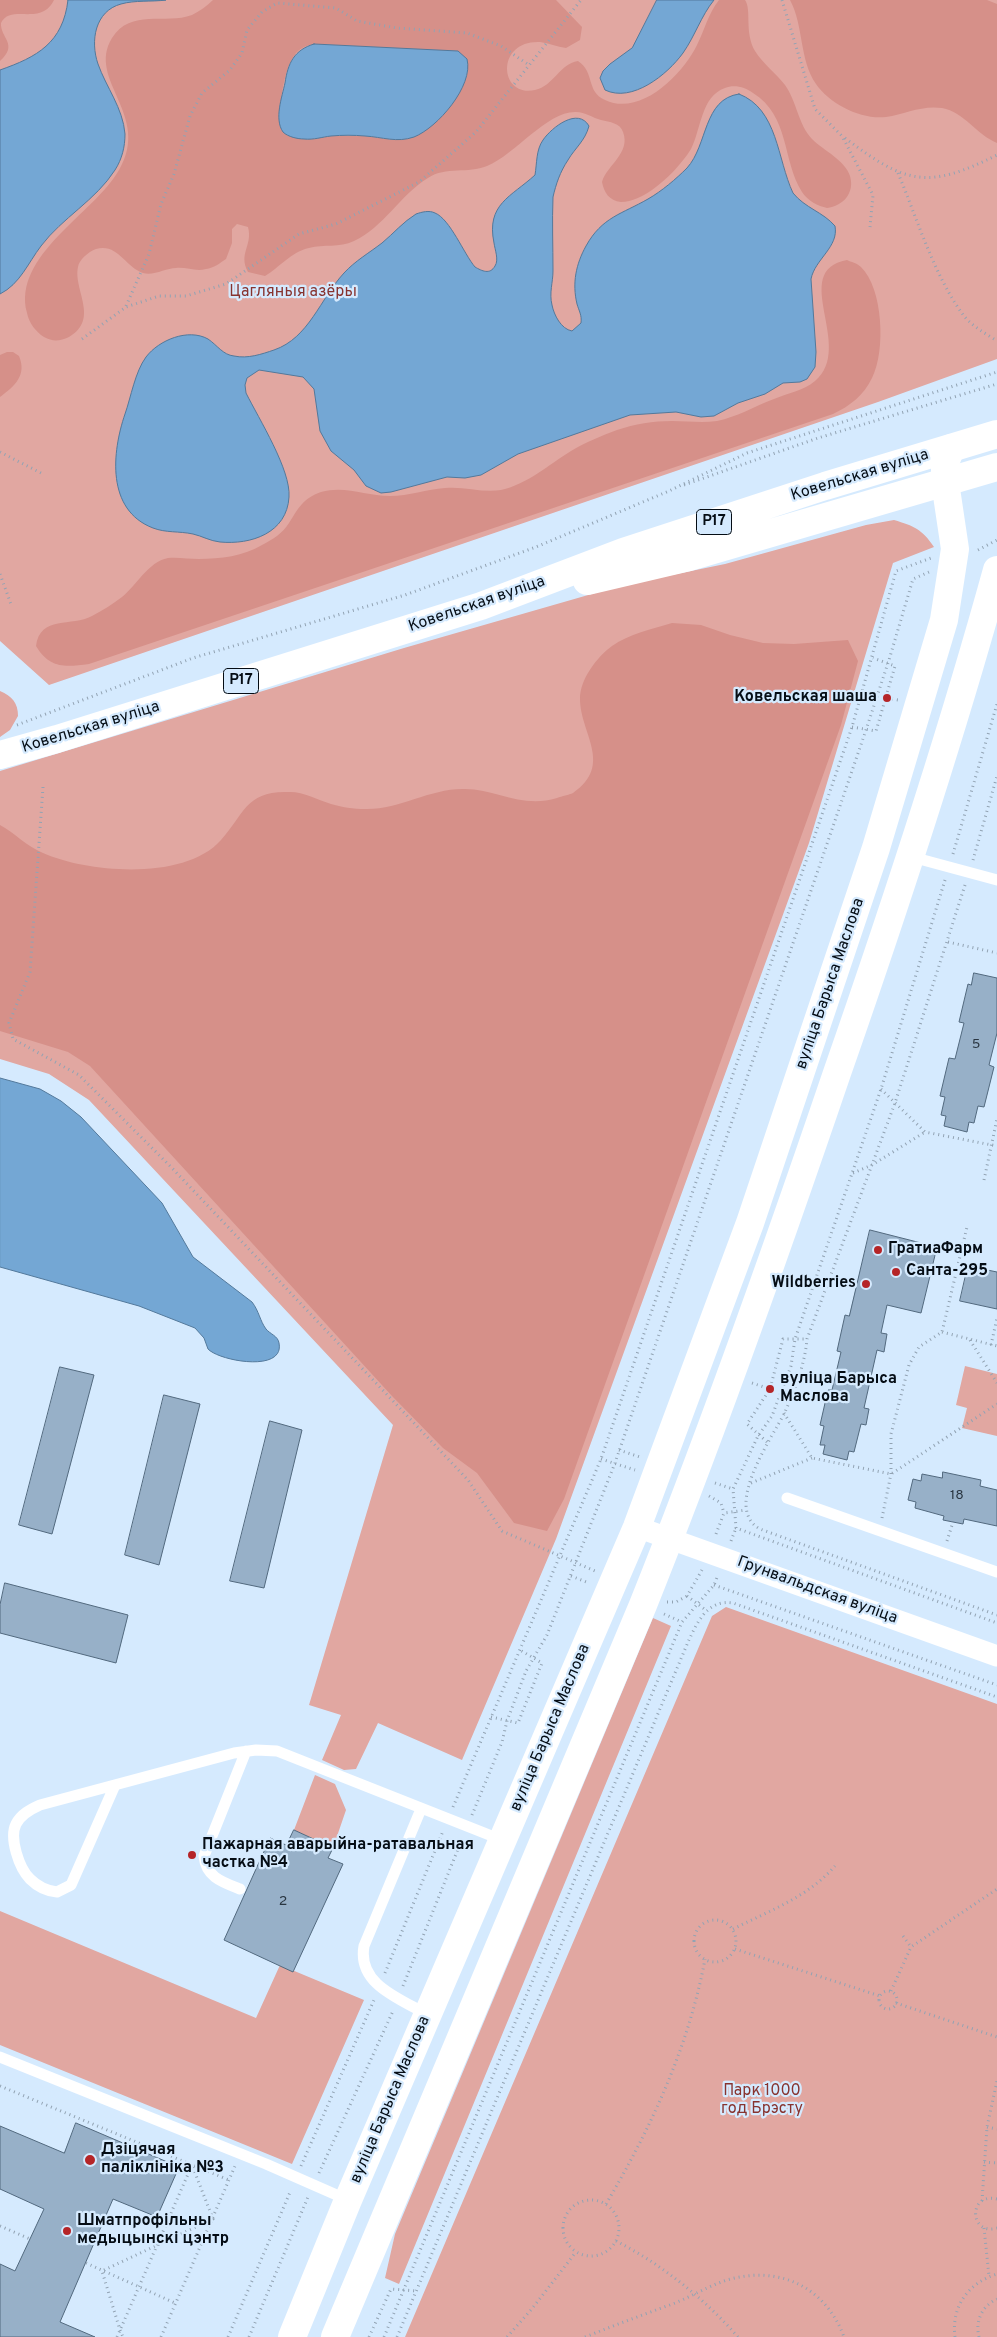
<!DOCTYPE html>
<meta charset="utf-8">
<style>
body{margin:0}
canvas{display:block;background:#d5eafe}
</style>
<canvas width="997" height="2337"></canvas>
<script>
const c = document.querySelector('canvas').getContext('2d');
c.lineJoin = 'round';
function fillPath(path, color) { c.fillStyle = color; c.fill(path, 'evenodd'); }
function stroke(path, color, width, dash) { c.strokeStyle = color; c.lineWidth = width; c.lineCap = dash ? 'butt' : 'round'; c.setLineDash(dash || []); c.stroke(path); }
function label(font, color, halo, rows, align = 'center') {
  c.font = font + ' Overpass,sans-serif'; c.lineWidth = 4.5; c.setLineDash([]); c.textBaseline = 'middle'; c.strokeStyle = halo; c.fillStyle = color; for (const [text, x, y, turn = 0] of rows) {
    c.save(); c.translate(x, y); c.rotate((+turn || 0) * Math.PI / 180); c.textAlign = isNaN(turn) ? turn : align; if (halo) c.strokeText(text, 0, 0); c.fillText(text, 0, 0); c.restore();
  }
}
const green = new Path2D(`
 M0,0h997v359l-119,43 -829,283 -49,-44z
 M894,520c20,6 28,9 40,27l-41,16 -84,280 -253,696 -94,221 -84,-37 -22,46 -12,1 -22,-10 19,-45 -32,-10 84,-280 -304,-325 -40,-26 -49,-15v-288l404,-123 219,-63 102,-21 141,-39z
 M0,691c12,5 18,12 18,25l-8,14 -10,7z
 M965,1366l32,8v62l-35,-8 5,-20 -11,-3z
 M726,1607l271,97v633h-592l307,-721z
 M653,1618l18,8 -272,658 -14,-6 10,-44z
 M315,1775l20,9 11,26 -13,38 -39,-18z
 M0,1911l256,107 24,-53 84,35 -72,164 -292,-119z`);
const forest = new Path2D(`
 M0,0h54c-13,27 -43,3 -53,23 -1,15 18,21 -1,38z
 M213,0h343l26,27 -2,13 -14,8c-9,-1 -17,-5 -26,-6 -45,-2 -41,56 -5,48 19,-4 24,-26 43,-29 17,11 8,31 27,39 36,17 78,-26 92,-55 8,-16 11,-31 22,-45h26c7,10 -1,32 10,51 8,13 21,22 30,34 12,17 13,39 27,54 12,12 33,21 38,37 5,17 -7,30 -23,32 -9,-2 -19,-7 -25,-16 -20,-32 -12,-76 -49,-99 -8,-6 -19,-9 -28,-5 -24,8 -24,42 -34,61 -10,16 -24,30 -39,41 -9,6 -20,12 -31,12 -12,-1 -17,-10 -19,-20 5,-17 29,-29 21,-50 -3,-9 -13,-10 -22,-12 -8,-2 -16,-8 -25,-8 -29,-1 -60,42 -89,54 -19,8 -41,0 -59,12 -28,17 -44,49 -74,63 -15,7 -30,3 -45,7 -18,4 -29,19 -44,28l-17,-4c-10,-19 5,-26 0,-45l-11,-3 -5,5v14l-6,16c-6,4 -12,9 -20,10 -10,3 -19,-2 -30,-1 -10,0 -22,8 -33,5 -18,-6 -25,-30 -47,-24 -8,3 -17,11 -18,18 -5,23 22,52 -9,70 -9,4 -16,5 -25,0 -8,-5 -15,-14 -17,-24 -15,-58 67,-99 92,-143 33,-55 -33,-90 -7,-132 19,-30 53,-13 80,-23 8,-4 15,-9 21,-15zM314,44l144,7 10,21 -20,37 -54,31 -28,-4h-35l-18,3 -33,-16c-1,-18 4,-53 14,-67 5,-8 12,-10 20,-12z
 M790,0h197l10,4v139c-20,-8 -33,-31 -55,-35 -20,-3 -37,6 -56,9 -25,3 -56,-13 -70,-33 -17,-25 -12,-58 -26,-84z
 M847,260c4,2 10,3 14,7 22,21 25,84 11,111 -8,17 -22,28 -39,36l-744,250c-24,3 -39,5 -53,-18 4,-31 36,-19 56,-30 11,-6 21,-12 30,-19 15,-12 26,-35 46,-39 10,-1 21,1 31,1 21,0 45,-3 63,-14 10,-5 21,-12 27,-22 9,-14 14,-25 32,-31 24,-7 45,4 69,4 19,0 37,-7 55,-8 19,-2 37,5 56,2 27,-6 47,-25 70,-39 15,-9 30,-15 46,-21 18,-6 36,-9 55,-9 15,0 30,2 45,0 20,-4 38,-15 57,-22 14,-6 29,-8 41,-18 41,-34 -27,-110 32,-121z
 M7,352h6l6,4c8,19 -4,30 -19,41v-42z
 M672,623l29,2 29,10 33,8 31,1 54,-4 10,21 -17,64 -277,774 -17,32 -33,-8 -37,-50 -34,-25 -51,-52 -302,-330 -22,-14 -68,-21v-206c15,8 26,21 43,28 45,20 142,28 178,-13 24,-27 25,-50 69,-48 14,0 28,8 41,12 10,3 23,5 34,5 34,1 65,-21 100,-20 32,0 57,20 92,9 5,-2 12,-3 16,-5 41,-28 7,-60 7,-94 0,-20 17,-42 32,-53 17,-12 40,-17 60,-23z`);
const water = new Path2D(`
 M68,0h98c-15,2 -31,0 -45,4 -26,7 -31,37 -23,60 8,23 25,44 27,70 0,13 -3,25 -10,36 -19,30 -53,48 -74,76 -13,17 -21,38 -41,48v-224c37,-13 63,-27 68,-70z
 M657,0h57c-13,16 -19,36 -31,53 -16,22 -51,50 -78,37l-5,-12 3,-7 7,-7 22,-16z
 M314,44l144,7 9,8c7,27 -30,69 -53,78 -17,6 -32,0 -49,-1 -11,-1 -23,-1 -34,0 -9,1 -17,4 -27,3 -6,0 -16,-2 -21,-7 -9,-13 -1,-35 2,-49 3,-20 9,-33 29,-39z
 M739,94c39,15 38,65 54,99 12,15 30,19 42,33 4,21 -20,33 -24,53l5,73 -1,15 -8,12 -7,3 -17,1 -18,11 -27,9 -24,13 -13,1 -25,-5 -46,3 -112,39 -37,21 -16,3 -18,-1 -56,15 -10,1 -15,-7 -12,-16 -23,-19 -11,-20 -6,-42 -11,-12 -44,-7 -12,8 -2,7 1,8c13,26 45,77 43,104 -2,36 -38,48 -69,45 -10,-1 -18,-6 -27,-8 -14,-3 -27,-1 -40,-6 -47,-18 -41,-76 -28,-114 6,-17 10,-42 21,-57 13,-17 42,-29 62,-18 9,6 15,16 26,17 14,3 28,-2 40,-6 35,-12 46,-51 70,-77 11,-12 25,-20 38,-30 12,-10 21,-21 34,-29 6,-2 13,-4 19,-1 15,6 29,41 40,54 7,4 15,8 20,-1 4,-6 0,-16 -1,-23 -8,-39 17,-46 41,-68 2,-12 1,-25 8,-35 9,-13 35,-33 46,-14 -4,15 -14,22 -21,34 -8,12 -12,24 -15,37 -1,25 0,49 0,74 0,11 -4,22 -1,34 2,10 9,24 20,26l9,-8c1,-8 -2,-12 -4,-19 -5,-21 -1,-40 9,-58 16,-29 36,-32 62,-47 14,-8 28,-20 39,-31 21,-23 16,-69 52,-74z
 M0,1078l40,11 21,12 20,16 81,86 31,54 59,45c7,9 8,19 14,27 4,5 12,7 13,14 6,30 -60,18 -71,6l-4,-11 -9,-10 -56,-22 -139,-39z`);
const building = new Path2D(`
 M974,973l23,5v55l-8,32 5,2 -10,40 -6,-1 -4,17 -5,-1 -2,10 -23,-6 2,-10 -5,-1 4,-18 -5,-1 9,-38 6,1 9,-36 -5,-1 9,-38 3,1z
 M870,1230l67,17 -16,66 -34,-8 -6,28 6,1 -3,18 -7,-2 -13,58 5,1 -3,16 -5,-1 -7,28 -5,-1 -2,9 -24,-6 2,-9h-5l4,-19 -4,-1 8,-35h4l9,-38 -4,-1 8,-36 4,1z
 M968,1266l29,6v37l-37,-8z
 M60,1367l34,8 -42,159 -33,-9z
 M164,1395l36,9 -41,161 -34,-10z
 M270,1421l32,9 -38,158 -34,-7z
 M943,1472l38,8 -1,6 17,4v36l-33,-7 -1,5 -20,-4 1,-4 -29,-8 1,-6 -8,-2 5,-21 8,2 1,-7 20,4z
 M5,1583l123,32 -12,48 -116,-30v-28z
 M294,1830l39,18 -5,10 15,6 -50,108 -69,-32 46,-102 16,7z
 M76,2123l103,44 -22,50 -44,-18 -53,123 35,15h-95v-73l15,7 29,-62 -44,-20v-63l64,27z`);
const path = new Path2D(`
 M782,0l33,109 27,27 31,59 -3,32
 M845,138c61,46 82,52 152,17
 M898,173c19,45 36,103 66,143 9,11 21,17 33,25
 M126,306l23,-52 12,-50 13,-30 16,-58 12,-23 28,-23 12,-17 5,-23 15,-18 15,-9 59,5 21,13 40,7 70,5 34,13 28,19
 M82,339l44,-32 33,-11h27l40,-12 73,-50 37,-10 83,-42 57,-50 105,-132
 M0,452l41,21
 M684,485l134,-47 179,-54
 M978,550l19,-10
 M0,574l12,33
 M887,698l11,2
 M17,725l176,-67 212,-63 131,-48 133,-56 78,-38 250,-81
 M852,727l24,4 19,-65 -22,-8
 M43,787l-13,185 -21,51 4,16 66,36 93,93 296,312 34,51 93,40
 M953,854l44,-150
 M973,860l24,-84
 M945,880l-64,209 -86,250 -4,27 -19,50 -14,20 -25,53 3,39 261,95
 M965,885l-70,218 -88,236c-2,25 -12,50 -22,73 -13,26 -63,96 -25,117l237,86
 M948,942l49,11
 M881,1089l44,43 72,14
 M853,1173l19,-8 53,-33
 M984,1180l13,-61
 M942,1332l55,14
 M970,1340l27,43
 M991,1345l6,-27
 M752,1383l18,6
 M784,1413l28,45 79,16 106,-70
 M767,1442l-20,-18 23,-35 13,-50h24
 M619,1450l21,7
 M601,1459l34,11
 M715,1483l18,6
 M751,1483l61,-25
 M709,1496l12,7 3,10
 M882,1518l9,-44v-40l18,-69 10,-18 23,-15 25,-105
 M716,1534l8,-21 22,-3
 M731,1541l5,-13
 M947,1541l6,-19
 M702,1570l-15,26 20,15
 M571,1576l18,7
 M714,1585l283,100
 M667,1602h9l11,-6
 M664,1614l18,8
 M491,1717l27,6 24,-60 -22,-13
 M453,1807l148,-348 251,-732 44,-156 35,-13
 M472,1815l30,-73 5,-21 19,-50 21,-36 68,-172 251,-733 23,-70 24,-81 16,-7
 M694 1941a21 21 0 1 1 42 0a21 21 0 1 1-42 0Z
 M733,1929c36,-18 75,-32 102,-63
 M903,1936l8,11
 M735,1949l145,47
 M385,1973l58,-142
 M403,1986l59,-147
 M891,1991l20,-44 86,-58
 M879 2000a9 9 0 1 1 18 0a9 9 0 1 1-18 0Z
 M896,2003l101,34
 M0,2086l229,94
 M987,2127l10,2
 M984,2162l13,1
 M301,2166l73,-166
 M319,2173l74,-162
 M997,2199c-29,-7 -28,37 0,29
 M563 2228a28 28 0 1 1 56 0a28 28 0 1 1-56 0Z
 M982,2201l5,-74 10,-46
 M606,2204c45,-76 83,-158 99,-245
 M0,2226l30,13
 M984,2228l5,48
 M616,2241c45,23 88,57 122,96
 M86,2263l89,40
 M117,2337c25,-57 50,-115 75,-172l21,54 -111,52 18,59 3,7
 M161,2337l74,-171
 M228,2337l63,-147
 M249,2337l59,-140
 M369,2337l22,-48 26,2
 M384,2337l298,-715 32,-37 4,-10
 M397,2337l291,-695c9,-19 19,-43 45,-39l264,94
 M507,2337l24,-27 45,-58
 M585,2337c30,-12 60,-23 90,-34 17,-7 32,-16 49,-22 52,-17 101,4 120,56
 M955,2337c-4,-30 13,-54 42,-63
 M979,2337c-4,-16 3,-31 18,-38`);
const service = new Path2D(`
 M912,857l85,23
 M787,1498l210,74
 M115,1785l-44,100 -14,7c-10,-1 -20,-6 -27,-13 -11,-11 -21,-41 -14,-55 5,-10 15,-15 24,-19l194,-52 22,-3 21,1 225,89
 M421,1809l-57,137c-7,39 37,53 64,69
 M240,1889c-18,-7 -34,-12 -36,-33l42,-105
 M0,2057l266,107 82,36`);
const minor = new Path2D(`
 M637,1527l360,129`);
const secondary = new Path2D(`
 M292,2337l56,-137 289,-673 113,-304 126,-375 68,-228 11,-71 -10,-67v-19l6,-15
 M335,2337l308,-732c70,-175 133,-353 194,-532 58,-166 113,-333 160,-503`);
const trunk = new Path2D(`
 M587,581l102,-24 308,-90
 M0,755l57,-16 424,-133 142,-54 202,-66 172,-52`);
const markers = [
 [887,698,5,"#b52528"],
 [878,1250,5,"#b52528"],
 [896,1272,5,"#b52528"],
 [866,1284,5,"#b52528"],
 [770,1389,5,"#b52528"],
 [192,1855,5,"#b52528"],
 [90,2160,6,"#b52528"],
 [67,2231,5,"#b52528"]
];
const numberNames = [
 ["5",976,1045],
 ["18",957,1496],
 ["2",283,1902]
];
const shields = [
 [714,522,35],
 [241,681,35]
];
const shieldNames = [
 ["Р17",714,522],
 ["Р17",241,681]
];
const parkNames = [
 ["Цагляныя азёры",293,293],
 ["Парк 1000",762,2092],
 ["год Брэсту",762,2110]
];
const streetNames = [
 ["Ковельская вуліца",860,476,-17],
 ["Ковельская вуліца",477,605,-19],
 ["Ковельская вуліца",91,728,-17],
 ["вуліца Барыса Маслова",831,984,-71],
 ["Грунвальдская вуліца",817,1591,20],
 ["вуліца Барыса Маслова",551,1728,-67],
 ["вуліца Барыса Маслова",391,2100,-67]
];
const poiNames = [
 ["Ковельская шаша",877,698,"right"],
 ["ГратиаФарм",888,1250],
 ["Санта-295",906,1272],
 ["Wildberries",856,1284,"right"],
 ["вуліца Барыса",780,1380],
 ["Маслова",780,1398],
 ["Пажарная аварыйна-ратавальная",202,1846],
 ["частка №4",202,1864],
 ["Дзіцячая",101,2151],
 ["паліклініка №3",101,2169],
 ["Шматпрофільны",77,2222],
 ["медыцынскі цэнтр",77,2240]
];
fillPath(green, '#e1a7a1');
fillPath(forest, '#d69089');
fillPath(water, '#74a7d4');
stroke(water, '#53799b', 1);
fillPath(building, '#97b0c8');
stroke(building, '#52697e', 1);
stroke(path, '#92a3b3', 3, [1, 4]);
stroke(service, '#fff', 11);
stroke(minor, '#fff', 21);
stroke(secondary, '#fff', 28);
stroke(trunk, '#fff', 28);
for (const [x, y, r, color] of markers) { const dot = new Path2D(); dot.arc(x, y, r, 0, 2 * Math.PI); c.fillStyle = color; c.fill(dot); stroke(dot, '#d5eafe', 2); }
label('14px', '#2a3642', null, numberNames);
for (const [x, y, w] of shields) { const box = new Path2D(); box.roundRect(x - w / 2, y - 12.5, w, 25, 4); c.fillStyle = '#d5eafe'; c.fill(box); stroke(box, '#050d15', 1); }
label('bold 15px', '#050d15', null, shieldNames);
label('16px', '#87332f', '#d5eafe', parkNames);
label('16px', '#050d15', '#d5eafe', streetNames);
label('bold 16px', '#050d15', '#d5eafe', poiNames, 'left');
</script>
